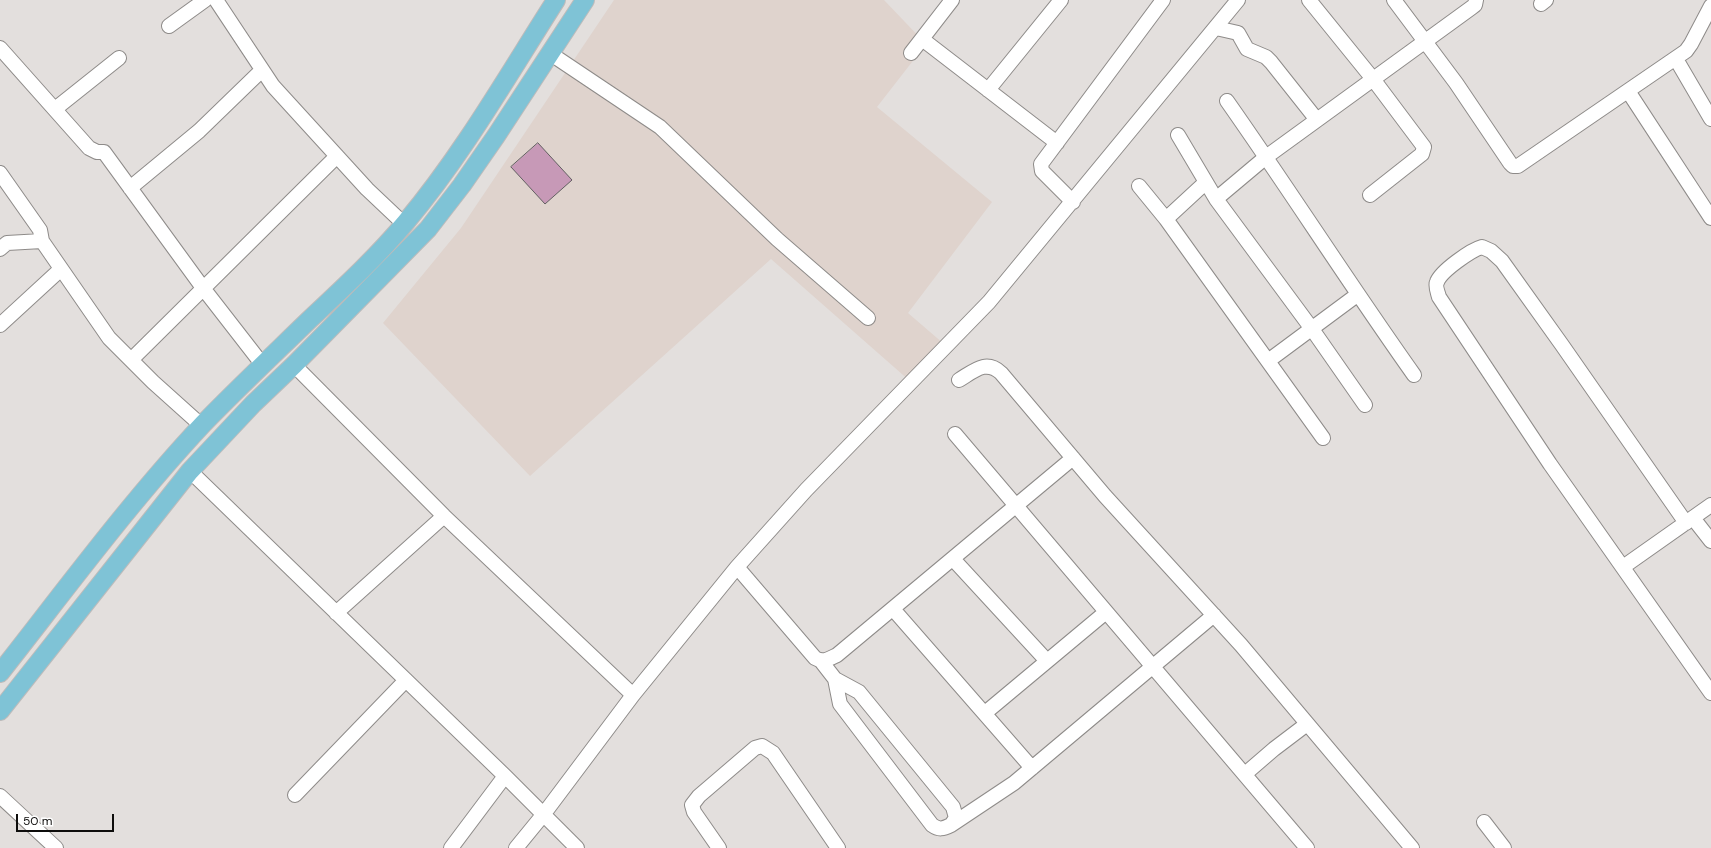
<!DOCTYPE html>
<style>
body{margin:0}
#map{position:relative;width:1711px;height:848px;overflow:hidden;background:#e3dfdd;font-family:"DM Sans",sans-serif}
canvas{display:block}
.scale{position:absolute;left:16px;top:814px;width:98px;height:18px;box-sizing:border-box;border:2px solid #0e0d0c;border-top:0;padding-left:5px;font-size:12px;line-height:14px;white-space:nowrap;color:#0e0d0c;-webkit-text-stroke:3px #fff;paint-order:stroke}
</style>
<div id="map">
<canvas width="1711" height="848"></canvas>
<div class="scale">50 m</div>
</div>
<script>
const c = document.querySelector('canvas').getContext('2d');
c.lineJoin = 'round';
function fillPath(path, color) { c.fillStyle = color; c.fill(path, 'evenodd'); }
function stroke(path, color, width, dash) { c.strokeStyle = color; c.lineWidth = width; c.lineCap = dash ? 'butt' : 'round'; c.setLineDash(dash || []); c.stroke(path); }
const built = new Path2D(`
 M614,0h270l42,44 -49,63 115,95 -84,111 36,31 -33,38 -140,-123 -241,217 -147,-153 78,-95z`);
const building = new Path2D(`
 M538,143l34,37 -27,24 -34,-37z`);
const minor = new Path2D(`
 M216,0l57,86 94,103 37,35
 M1309,0l64,79 51,68 -2,7 -52,41
 M1394,0l62,83 54,80 3,3h5l168,-115 5,-7 20,-38
 M1541,4l5,-4
 M169,26l36,-26
 M1216,28l22,5 9,16 19,8 5,5 46,58
 M922,39l135,104
 M0,48l89,100 8,4h7l99,136 59,76
 M911,53l41,-53
 M551,54l109,73 117,112 91,79
 M1676,59l35,60
 M988,90l73,-90
 M1628,91l83,127
 M1227,101c64,91 123,184 187,274
 M55,109l64,-51
 M1178,135l38,64 96,130 53,76
 M0,173l40,57 2,11
 M1139,186l27,33 157,219
 M130,188l69,-57 63,-61
 M1216,199l50,-42 205,-149 4,-3 1,-5
 M1073,202l-31,-31 -1,-7 122,-164
 M1166,219l39,-36
 M0,249l7,-6 35,-2 67,97 44,44 49,44
 M0,325l61,-56
 M131,360l206,-204
 M1268,361l89,-66
 M294,365l150,151 189,179
 M959,380c15,-9 27,-21 42,-7l104,123 136,149 171,203
 M955,434l352,414
 M190,471l315,305 72,72
 M1693,518l18,23
 M1686,523l-124,-178 -60,-84 -11,-10 -9,-4c-11,3 -41,24 -45,35 -2,4 1,11 2,15l111,167 161,229
 M953,559l94,102
 M737,567l78,91c8,5 14,1 22,-3l236,-197
 M1623,567l88,-62
 M893,609l139,159
 M336,613l108,-97
 M821,661l14,18 24,13 94,115 3,11 -5,7
 M835,679l5,25 92,121c7,5 11,4 19,0l63,-42 200,-168
 M985,713l121,-101
 M1245,774l29,-25 33,-25
 M295,795l111,-115
 M0,796l56,52
 M1484,822l20,26
 M451,848l54,-72
 M516,848l27,-33 90,-120 104,-128 69,-77 183,-188 249,-302
 M719,848l-25,-36 -2,-7 7,-9 56,-48 7,-2 11,7 65,95`);
const major = new Path2D(`
 M0,673c66,-84 130,-171 203,-249 34,-35 69,-68 104,-102 34,-32 69,-64 99,-100 57,-68 102,-147 150,-222
 M0,711l190,-240 63,-67 41,-39 134,-136 34,-44 34,-49 89,-136`);
fillPath(built, '#dfd3cd');
fillPath(building, '#c799b7');
stroke(building, '#636062', 1);
stroke(minor, '#8e8b89', 16);
stroke(major, '#bcbbbb', 20);
stroke(minor, '#fff', 14);
stroke(major, '#7fc3d6', 18);
</script>
